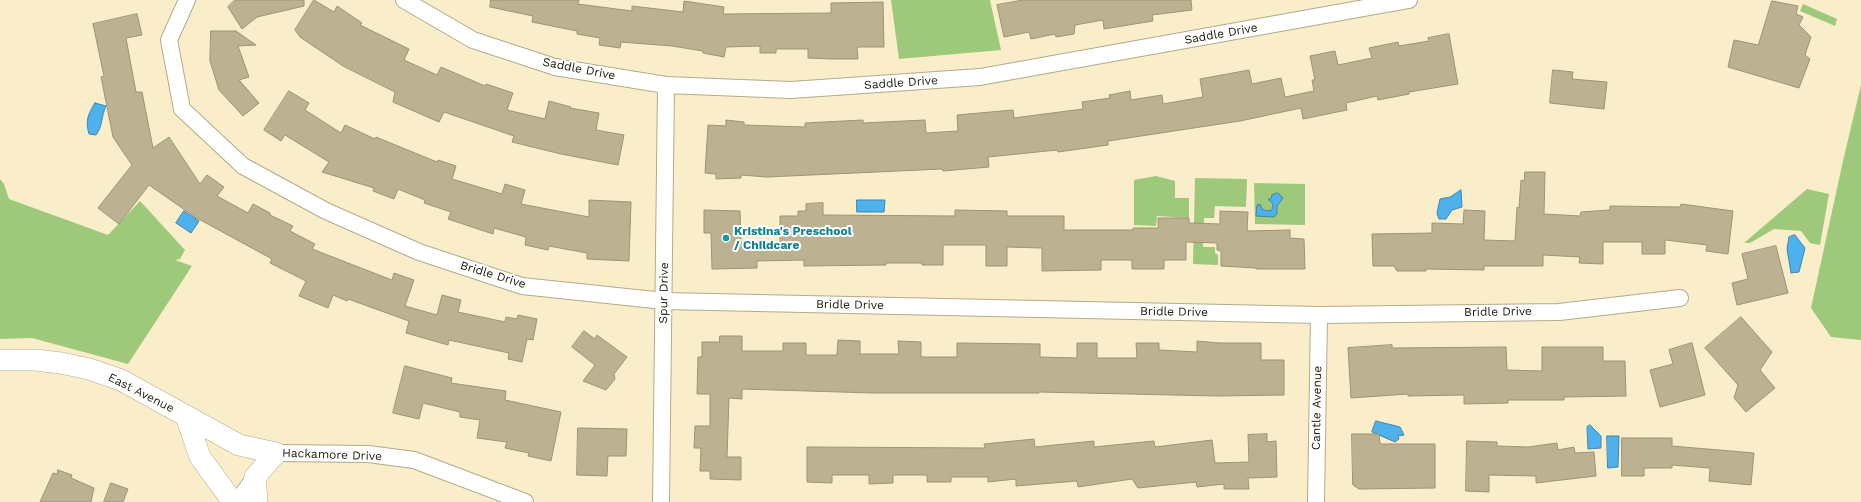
<!DOCTYPE html>
<style>
body{margin:0}
canvas{display:block;background:#f9edca}
</style>
<canvas width="1861" height="502"></canvas>
<script>
const c = document.querySelector('canvas').getContext('2d');
c.lineJoin = 'round';
function fillPath(path, color) { c.fillStyle = color; c.fill(path, 'evenodd'); }
function stroke(path, color, width, dash) { c.strokeStyle = color; c.lineWidth = width; c.lineCap = dash ? 'butt' : 'round'; c.setLineDash(dash || []); c.stroke(path); }
function label(font, color, halo, rows, align = 'center') {
  c.font = font + ' "Work Sans",sans-serif'; c.lineWidth = 4; c.setLineDash([]); c.textBaseline = 'middle'; c.strokeStyle = halo; c.fillStyle = color; for (const [text, x, y, turn = 0] of rows) {
    c.save(); c.translate(x, y); c.rotate((+turn || 0) * Math.PI / 180); c.textAlign = isNaN(turn) ? turn : align; if (halo) c.strokeText(text, 0, 0); c.fillText(text, 0, 0); c.restore();
  }
}
const green = new Path2D(`
 M891,0h99l11,50 -102,9z
 M1803,4l34,15 -2,7 -35,-15z
 M1861,85v255l-30,-3 -20,-29 32,-147z
 M1156,176l19,5v17h14v20l-32,-2 -1,10 -22,-1v-45z
 M1195,178l52,1 -1,28 -31,-1 -1,12h-10l-1,29h12v6l3,2v10l-25,-1z
 M0,179l4,5 5,15 99,36 32,-34 45,49 -5,9 -5,1 17,6 -64,98 -96,-26 -32,1z
 M1254,183l51,1v41l-50,-1z
 M1807,189l22,5 -9,51 -10,-2 -9,-12 -27,-2 -24,14h-6z`);
const water = new Path2D(`
 M95,103l11,3c-5,10 -3,20 -10,29l-7,-1c-4,-13 -1,-20 6,-31z
 M1461,190l1,17 -10,3 -6,9h-7l-2,-6 3,-14 10,-2z
 M1278,193l5,5 -6,8v8l-3,3 -18,-1 1,-11 3,-1 2,5 5,2 5,-1 1,-6 -5,-5h3l1,-4z
 M857,200h28l-1,12h-27z
 M184,211l15,10 -8,12 -15,-10z
 M1795,235l10,13 -6,24 -8,1 -4,-24 2,-12z
 M1376,421l24,6 4,8 -6,1 1,3 -4,3 -23,-10z
 M1590,425l11,11v12l-13,1 -1,-22z
 M1607,436h12l-1,31 -10,1z`);
const building = new Path2D(`
 M235,0h69v6l-47,11 -15,12 -14,-22z
 M314,0l20,12 3,-6 25,17 -2,2 49,24 -5,11 33,15 4,-8 44,19 1,-2 27,9 -6,17 38,9 4,-18 22,6 -1,1 29,5 -3,17 28,5 -6,30 -57,-11 -49,-12 2,-6 -70,-24 -5,10 -46,-20 2,-10 -52,-26 -43,-29 -5,-7z
 M491,0h88l-1,4 54,7v-5l51,6 1,-11 40,6 -1,7 108,-1v-10l52,-1 1,45h-27l1,12h-26l-24,-1v-9h-32v4h-16v-7l-34,1 -2,10 -21,-4v-2l-31,-5 -51,-4 -1,6 -21,-3 1,-7 -23,-4v-3l-45,-9 1,-6 -43,-9z
 M1023,0h168l1,10 -40,5 1,6 -49,8 -1,-9 -28,5 -1,9 -18,3 -1,-3 -24,5 -2,-7 -25,5 -7,-32z
 M1772,1l26,5 -2,8 7,3 -4,8 12,12 -6,18 5,4 -11,29 -71,-21 6,-27 24,5z
 M137,14l5,21 -16,3 10,54h6l11,56 16,-11 31,47 7,-9 17,12 -7,9 31,17 5,-9 17,9v2l23,11 -3,5 25,13 -3,5 80,31 2,-7 20,7 -9,26 32,9 5,-20 19,5 -3,12 47,10 1,-5 11,2 1,-4 19,4 -4,21 -6,-1 -5,23 -14,-3 1,-6 -60,-13 -1,5 -42,-12 3,-12 -61,-22 -1,2 -14,-6 -5,13 -29,-12 7,-15 -36,-18 2,-4 -77,-42 -46,-32 -30,39 -21,-16 34,-43 -19,-28 -12,-60 3,-1 -11,-52z
 M211,31h25l20,14 -18,1 11,31 -10,3 20,23 -16,13 -24,-26 -9,-29z
 M1449,34l9,50 -49,8v2l-31,6 -1,-4 -31,7 1,7 -44,9 -2,-11 -61,13 -132,20v4l-50,7 -1,-2 -69,7 1,10 -46,4 -1,-2 -175,8 -26,-2v3l-25,1v-5l-11,-1 3,-48 18,1v-6l18,2v3l61,2v-4l58,-3v3l62,-3 1,13 32,-2 -1,-16 56,-5 1,8 38,-5 31,-4 -1,-7 28,-4 -1,-3 21,-4 1,9 31,-5 1,9 40,-7 -3,-18 49,-9 3,14 29,-6 4,19 29,-6 -2,-11h3l-5,-24 25,-5 3,14 34,-7 -3,-10 29,-6 1,4 30,-5 -1,-3z
 M1553,70l20,2 -1,7 35,3 -3,27 -54,-6z
 M289,91l20,12 -4,7 36,23 4,-8 30,14 1,-2 61,25 1,-2 18,6 -4,13 50,15 3,-10 20,6 -4,14 68,13v-17l42,2 -2,59 -42,-2v-6l-38,-7 -1,4 -23,-5 1,-8 -32,-9 -1,6 -45,-15 3,-7 -27,-9 1,-3 -27,-11 -4,10 -21,-8 1,-3 -52,-16 7,-10 -44,-27 -4,6 -17,-11z
 M1525,172h20l-1,42 36,2 1,-4 29,-2v-4l70,1 1,-3 52,7 -5,43 -22,-3 1,-6 -42,-5v14h-23v-12h-39v22l-24,-1 1,-6 -37,-2v11h-59v4l-58,-1v2h-29l-3,-5h-21l-1,-32 60,-1v-10l31,1 1,-14 21,1 -1,29 31,1 2,-34 2,1 2,-28 3,1z
 M823,203v12l132,1v-6l52,1v5h57v14h69v-2h25v-10h31v5l31,1v-13l28,1 -1,19 43,-1v8l14,1 1,30h-49v-1l-35,-2v-15l-4,-1v-7l-31,-1v18h-22v9h-32v-9h-31v10l-59,1v-23l-35,-1v19h-21v-21h-43v20h-21v-2h-36v2l-82,1v-6l-47,1v7l-45,1 -1,-36h-7v-23l36,1 1,32h39v-27h18v-5h8v-7z
 M1776,246l12,47 -51,12 -5,-22 16,-4 -6,-25z
 M1741,317l31,35 -12,18 15,18 -29,24 -12,-14 4,-13 -33,-37z
 M584,331l11,8 2,-4 30,22 -13,17 1,5 -9,11 -23,-9 12,-16 -23,-18z
 M720,336h22v15h41v-8h23v12h31l1,-15 22,1v13h39l-1,-13 23,1v15h36v-14l83,1v13l37,1v-15h20v15h40l-1,-15h23v7l38,2v-11l22,2h42v17h23v35l-66,1 -179,-4v1h-166l-131,-4v10l-13,-1 -2,59h14v23l-31,-1v-8h-10l1,-23h-7l1,-22h15v-32h-13l1,-37h4v-15h17z
 M1692,343l13,52 -45,12 -10,-37 23,-6 -4,-14z
 M1392,345v3l114,-1 1,23 35,1v-24h61v14h22l1,35 -62,1v3h-56v3l-44,1v-9l-56,1v-2l-57,4 -3,-50z
 M405,366l47,12 -1,5 55,8 -1,9 56,12 -10,49 -23,-5 1,-3 -24,-5 2,-6 -30,-4 3,-18 -20,-3v-5l-37,-9 -4,16 -26,-6z
 M578,428l49,1 -1,27h-18l-1,20 -30,-1z
 M1267,434v8l9,-1 1,36 -29,1 1,11h-25v-5l-27,3 -1,-5 -58,6 -6,-9 -54,8 -1,-6 -61,5v-7l-28,3v-5h-37v5h-24v-7h-34v8l-24,1v-9h-37v8l-25,-1v-35l178,1 -1,-4 50,-5 1,8 59,-6v6l60,-6 1,6 57,-7 3,23 34,-1 -1,-27z
 M1352,434h27l1,10h55v44l-76,1 -6,-4z
 M1622,438h50v8l82,7 -3,32 -42,-4 1,-13 -38,-3v3h-28v8h-22z
 M1467,441l30,1v4l31,1 29,-4 1,7 16,-3 1,6 19,-1 2,24 -60,7v-7l-47,-1v17l-23,-1z
 M58,470l14,5 -1,3 23,10 -3,14h-51l13,-29 4,1z
 M111,483l17,6 -5,13h-19z`);
const minor = new Path2D(`
 M187,0l-18,40 13,69 61,57 83,45 93,41 103,34 142,15 655,14 240,-3 121,-14
 M404,0l69,40 82,27 111,18 125,5 189,-13 429,-77
 M276,453l92,1 46,6 111,42
 M237,502l18,-25
 M661,502l5,-417
 M1316,502l3,-187`);
const tertiary = new Path2D(`
 M0,360h35l26,3 28,6 32,11 118,65 37,8 -21,24 2,25
 M186,416l14,41 33,45`);
const markers = [
 [726,238,4,"#0f9aa8"]
];
const streetNames = [
 ["Saddle Drive",1221,34,-10],
 ["Saddle Drive",579,69,11],
 ["Saddle Drive",901,83,-4],
 ["Bridle Drive",493,275,17],
 ["Spur Drive",664,293,-89],
 ["Bridle Drive",850,305,1],
 ["Bridle Drive",1174,312,1],
 ["Bridle Drive",1498,312,-1],
 ["East Avenue",141,393,27],
 ["Cantle Avenue",1317,408,-89],
 ["Hackamore Drive",332,455,2]
];
const cultureNames = [
 ["Kristina's Preschool",734,231],
 ["/ Childcare",734,245]
];
fillPath(green, '#9fc97a');
fillPath(water, '#4db1ed');
stroke(water, '#4186ac', 1);
fillPath(building, '#bcb190');
stroke(building, '#9e9373', 1);
stroke(minor, '#b5aa89', 18);
stroke(tertiary, '#b5aa89', 22);
stroke(minor, '#fff', 16);
stroke(tertiary, '#fff', 21);
for (const [x, y, r, color] of markers) { const dot = new Path2D(); dot.arc(x, y, r, 0, 2 * Math.PI); c.fillStyle = color; c.fill(dot); stroke(dot, '#fff', 1.5); }
label('12px', '#242013', '#fff', streetNames);
label('bold 12px', '#0d838f', '#fff', cultureNames, 'left');
</script>
